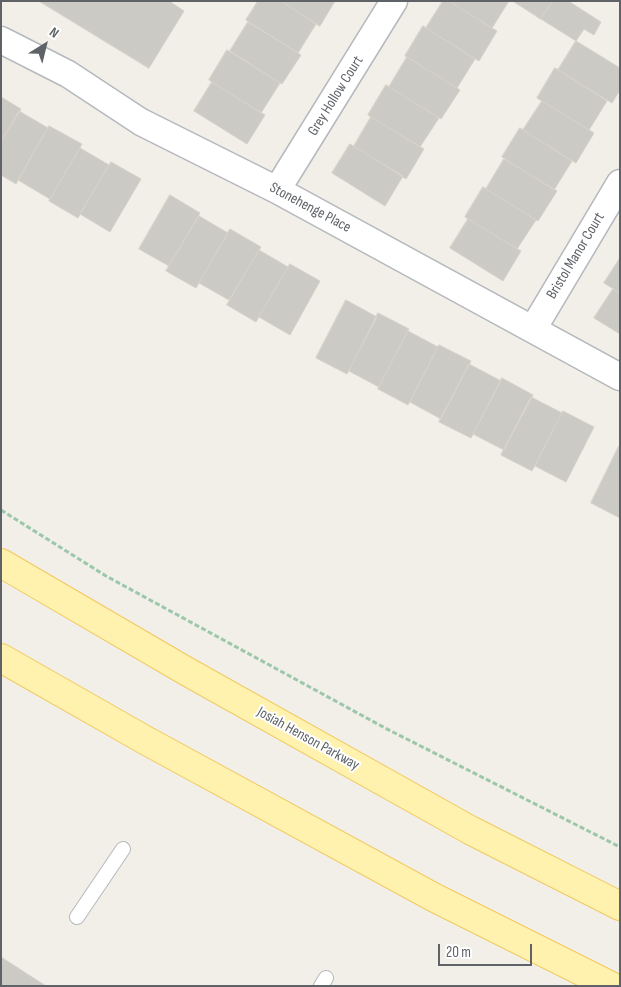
<!DOCTYPE html>
<style>
body{margin:0}
#map{position:relative;width:621px;height:987px;overflow:hidden;background:#f1efe8;font-family:"Sofia Sans Condensed",sans-serif}
canvas{display:block}
.frame{position:absolute;inset:0;border:2px solid #5f6368;pointer-events:none}
.north{position:absolute;left:20px;top:20px;width:50px;height:50px;-webkit-text-stroke:4px #fff;paint-order:stroke;rotate:36deg;font-size:14px;font-weight:700;line-height:20px;text-align:center;color:#5f6368}
.north::after{content:'';display:block;margin:auto;width:18px;height:22px;background:#5f6368;clip-path:polygon(50% 0,100% 100%,50% 72%,0 100%)}
.scale{position:absolute;left:438px;top:944px;width:94px;height:22px;box-sizing:border-box;border:2px solid #5f6368;border-top:0;padding-left:6px;font-size:15px;line-height:18px;white-space:nowrap;color:#5f6368;-webkit-text-stroke:4px #fff;paint-order:stroke}
</style>
<div id="map">
<canvas width="621" height="987"></canvas>
<div class="frame"></div>
<div class="north">N</div>
<div class="scale">20 m</div>
</div>
<script>
const c = document.querySelector('canvas').getContext('2d');
c.lineJoin = 'round';
function fillPath(path, color) { c.fillStyle = color; c.fill(path, 'evenodd'); }
function stroke(path, color, width, dash) { c.strokeStyle = color; c.lineWidth = width; c.lineCap = dash ? 'butt' : 'round'; c.setLineDash(dash || []); c.stroke(path); }
function label(font, color, halo, rows, align = 'center') {
  c.font = font + ' "Sofia Sans Condensed",sans-serif'; c.lineWidth = 4; c.setLineDash([]); c.textBaseline = 'middle'; c.strokeStyle = halo; c.fillStyle = color; for (const [text, x, y, turn = 0] of rows) {
    c.save(); c.translate(x, y); c.rotate((+turn || 0) * Math.PI / 180); c.textAlign = isNaN(turn) ? turn : align; if (halo) c.strokeText(text, 0, 0); c.fillText(text, 0, 0); c.restore();
  }
}
const building = new Path2D(`
 M39,1h130l15,10 -35,57z
 M258,1h23l35,23 -18,29 -52,-33z
 M281,1h54l-15,25z
 M443,1h6l48,30 -18,30 -53,-33z
 M449,1h60l-17,27z
 M513,1h40l-12,18z
 M553,1h15l33,21 -7,13 -10,-6 -8,12 -35,-22z
 M248,22l53,33 -19,29 -52,-33z
 M423,26l52,33 -18,29 -52,-32z
 M576,41l44,27v22l-8,13 -54,-33z
 M227,50l53,33 -19,30 -52,-33z
 M407,57l53,33 -19,29 -52,-32z
 M555,68l52,33 -18,29 -52,-32z
 M212,82l53,33 -18,29 -53,-33z
 M386,85l53,33 -19,29 -52,-32z
 M1,97l20,12 -20,33z
 M542,101l52,32 -18,30 -53,-33z
 M19,111l29,17 -32,56 -15,-9v-33z
 M371,117l53,32 -18,30 -52,-33z
 M49,126l33,18 -32,55 -32,-19z
 M520,128l52,33 -18,29 -52,-33z
 M350,144l53,32 -18,30 -53,-33z
 M80,148l29,17 -31,53 -29,-17z
 M504,159l53,32 -19,30 -52,-32z
 M111,162l30,17 -31,53 -30,-18z
 M483,187l53,33 -19,29 -52,-32z
 M170,195l30,18 -31,53 -30,-17z
 M199,216l29,17 -32,55 -30,-17z
 M468,219l53,32 -18,30 -53,-33z
 M230,229l31,18 -32,53 -30,-17z
 M259,250l29,17 -32,55 -29,-17z
 M620,258v35l-16,-10z
 M290,264l30,17 -30,54 -31,-18z
 M613,289l7,4v41l-26,-16z
 M346,300l31,17 -30,57 -31,-16z
 M378,313l31,16 -30,58 -30,-16z
 M408,331l30,16 -30,58 -30,-16z
 M439,345l32,16 -30,58 -31,-17z
 M469,364l32,17 -30,57 -32,-16z
 M502,378l31,17 -29,55 -31,-16z
 M531,397l31,16 -30,58 -31,-16z
 M563,411l31,16 -28,55 -31,-16z
 M619,446h1v72l-29,-15z
 M1,957l45,29h-45z`);
const path = new Path2D(`
 M1,510l105,66 279,152 235,119`);
const lane = new Path2D(`
 M77,917l46,-68
 M321,986l5,-8`);
const street = new Path2D(`
 M1,40l67,34 73,48 136,68 343,187
 M277,190l117,-189
 M533,329l87,-146`);
const primary = new Path2D(`
 M1,563l185,108 284,159 150,76
 M1,658l144,82 290,158 176,88`);
const streetNames = [
 ["Grey Hollow Court",336,96,-58],
 ["Stonehenge Place",310,208,28],
 ["Bristol Manor Court",576,256,-59],
 ["Josiah Henson Parkway",308,739,29]
];
fillPath(building, '#cccac5');
stroke(building, '#d6d1c6', 1);
stroke(lane, '#b5b8bc', 16);
stroke(street, '#b5b8bc', 29);
stroke(primary, '#f2c960', 30);
stroke(path, '#9cc7a9', 3, [5, 2.5]);
stroke(lane, '#fff', 14);
stroke(street, '#fff', 26);
stroke(primary, '#fff2af', 28);
label('15px', '#5f6368', '#fff', streetNames);
</script>
